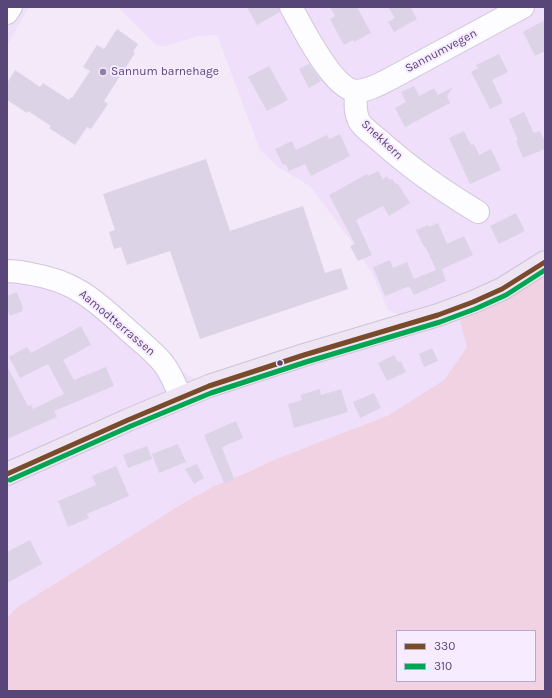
<!DOCTYPE html>
<style>
body{margin:0}
#map{position:relative;width:552px;height:698px;overflow:hidden;background:#f3e9f8;font-family:Karla,sans-serif}
canvas{display:block}
.frame{position:absolute;inset:0;border:8px solid #594678;pointer-events:none}
.legend{position:absolute;left:396px;top:630px;width:140px;height:52px;box-sizing:border-box;background:#f7ebff;border:1px solid #b8a9c9;margin:0;padding:5px 7px;list-style:none;font-size:12px;color:#594678}
.legend li{display:flex;align-items:center;gap:8px;height:20px}
.legend b{width:20px;border:1px solid #b8a9c9}
</style>
<div id="map">
<canvas width="552" height="698"></canvas>
<div class="frame"></div>
<ul class="legend">
<li><b style="height:5px;background:#7a4b2a"></b>330</li>
<li><b style="height:5px;background:#00a651"></b>310</li>
</ul>
</div>
<script>
const c = document.querySelector('canvas').getContext('2d');
c.lineJoin = 'round';
function fillPath(path, color) { c.fillStyle = color; c.fill(path, 'evenodd'); }
function stroke(path, color, width, dash) { c.strokeStyle = color; c.lineWidth = width; c.lineCap = dash ? 'butt' : 'round'; c.setLineDash(dash || []); c.stroke(path); }
function label(font, color, halo, rows, align = 'center') {
  c.font = font + ' Karla,sans-serif'; c.lineWidth = 4; c.setLineDash([]); c.textBaseline = 'middle'; c.strokeStyle = halo; c.fillStyle = color; for (const [text, x, y, turn = 0] of rows) {
    c.save(); c.translate(x, y); c.rotate((+turn || 0) * Math.PI / 180); c.textAlign = isNaN(turn) ? turn : align; if (halo) c.strokeText(text, 0, 0); c.fillText(text, 0, 0); c.restore();
  }
}
const residential = new Path2D(`
 M7,7h22l-22,38z
 M118,7h427v252l-78,88 -23,33 -55,35 -113,44 -32,15 -30,12 -29,16 -169,106 -9,10v-343l55,12 92,61 33,27 16,7 201,-65 -16,-7 -17,-39 -23,-34 -38,-51 -32,-19 -18,-17 -43,-115 -19,1 -33,10 -9,-1z`);
const green = new Path2D(`
 M545,259v432h-538v-73l9,-10 169,-106 29,-16 30,-12 32,-15 113,-44 55,-35 23,-33 -12,-44zM397,631h138v50h-138z`);
const building = new Path2D(`
 M247,7h32l1,5 -23,13z
 M330,7h27l14,26 -17,9 -1,-2 -9,5 -14,-26 5,-3z
 M388,7h22l7,12 -23,13 -6,-10 7,-4z
 M545,20v31l-10,5 -12,-24z
 M117,29l21,15 -5,8 2,1 -31,48 4,3 -17,25 -4,-2 -12,18 -26,-17 2,-2 -23,-15 -1,2 -20,-13v-17l8,-13 25,17 3,-4 26,17 2,-3 1,1 18,-27 -7,-4 14,-22 7,4z
 M499,54l9,18 -16,8 11,23 -13,6 -19,-37 7,-4 -2,-3z
 M309,64l12,17 -12,7 -10,-19z
 M269,66l19,34 -21,11 -19,-34z
 M414,86l5,10 15,-8 4,7 15,-8 -6,9 3,7 -45,24 -10,-19 11,-6 -5,-10z
 M524,112l10,21 6,-2 5,11v7l-22,9 -7,-17 2,-1 -9,-21z
 M464,131l7,14 3,-1 5,11 12,-6 10,21 -31,14 -21,-46z
 M340,134l10,22 -39,20 -6,-12 -16,7 -3,-7 -3,1 -8,-16 17,-8 4,9 31,-15 2,4z
 M206,159l24,72 73,-25 22,67 16,-5 7,21 -148,50 -30,-88 -43,14 -6,-18 -7,2 -5,-17 6,-2 -12,-36z
 M378,171l5,8 4,-3 3,4 2,-1 3,4 3,1 12,19 -21,13 -6,-10 -27,14 16,35 -14,6 -8,-15 5,-2 -26,-49 38,-21 1,2z
 M516,213l9,18 -26,13 -9,-18z
 M438,223l9,21 17,-8 9,19 -31,14 4,12 -32,14 -5,-9 -24,10 -12,-29 17,-7 3,8 14,-6 7,17 22,-9 -11,-24 -1,1 -8,-17 12,-5 1,2z
 M17,292l6,16h-1l1,3 -13,5 -3,-7v-13z
 M81,326l10,19 -28,15 11,20 32,-13 8,19 -60,25 3,6 -50,22v-73l21,40 3,-1 2,4 31,-15 -16,-30 -28,14 -11,-21 18,-10 4,6z
 M432,348l6,13 -14,6 -5,-13z
 M394,355l4,7 3,-1 5,11 -19,9 -9,-18z
 M320,389l1,6 20,-6 7,23 -54,16 -6,-24 14,-4 -2,-5z
 M374,393l7,15 -21,10 -7,-16z
 M236,421l7,17 -21,9 12,32 -10,4 -20,-48z
 M178,444l8,18 -27,11 -7,-19z
 M147,446l5,13 -24,9 -5,-13z
 M197,464l7,14 -10,6 -9,-15z
 M116,466l13,30 -42,18 2,4 -21,9 -10,-26 38,-16 -4,-9z
 M30,540l12,24 -35,19v-31z`);
const minor = new Path2D(`
 M291,7c11,19 41,82 65,84 11,0 22,-6 32,-11l135,-73
 M7,13l4,-6
 M356,91c0,10 -2,20 3,30 4,7 13,13 20,19 30,27 64,51 99,72
 M7,271c8,0 16,1 24,3 45,7 66,28 98,57 11,10 24,20 34,32 8,10 13,23 18,35`);
const major = new Path2D(`
 M7,474l121,-54 81,-34 95,-31 134,-40 35,-13 29,-13 43,-27`);
const bus1 = new Path2D(`
 M7,474l121,-54 81,-34 95,-31 134,-40 35,-13 29,-13 43,-27`);
const bus2 = new Path2D(`
 M10,480l121,-54 80,-33 95,-31 134,-40 35,-13 31,-14 39,-25`);
const markers = [
 [103,72,4,"#8f7fa5"],
 [280,363,3.5,"#594678"]
];
const streetNames = [
 ["Sannumvegen",441,51,-28],
 ["Snekkern",382,140,43],
 ["Aamodtterrassen",117,323,40]
];
const poiNames = [
 ["Sannum barnehage",111,72]
];
fillPath(residential, '#efdffa');
fillPath(green, '#f0d2e3');
fillPath(building, '#ddd3e7');
stroke(minor, '#d0c7d9', 24);
stroke(major, '#cdc4d7', 24);
stroke(minor, '#fdfcfe', 22);
stroke(major, '#eee4f3', 22);
stroke(bus1, '#7a4b2a', 5);
stroke(bus2, '#00a651', 5);
for (const [x, y, r, color] of markers) { const dot = new Path2D(); dot.arc(x, y, r, 0, 2 * Math.PI); c.fillStyle = color; c.fill(dot); stroke(dot, '#f7ebff', 1.5); }
label('12px', '#594678', '#f7ebff', streetNames);
label('12px', '#594678', '#f7ebff', poiNames, 'left');
</script>
